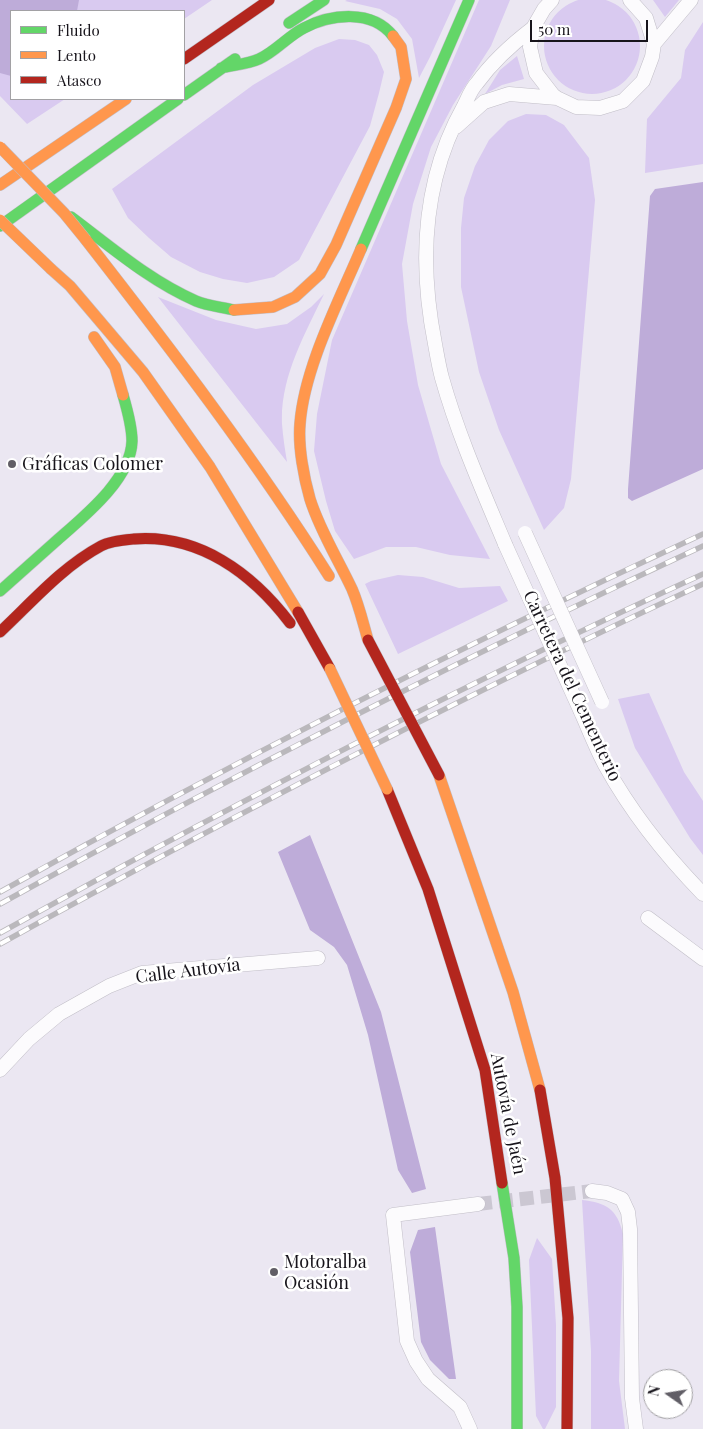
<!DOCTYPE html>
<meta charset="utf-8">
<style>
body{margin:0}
#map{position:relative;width:703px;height:1429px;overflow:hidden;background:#ebe7f2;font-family:"Playfair Display",serif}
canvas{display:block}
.legend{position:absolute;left:10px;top:10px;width:175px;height:90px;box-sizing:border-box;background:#fff;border:1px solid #a2a1a4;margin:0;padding:6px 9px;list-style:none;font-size:15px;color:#17141b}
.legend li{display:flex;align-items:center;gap:10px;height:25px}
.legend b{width:25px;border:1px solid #a2a1a4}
.north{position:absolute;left:643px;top:1369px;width:50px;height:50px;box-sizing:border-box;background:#fff;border:1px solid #a2a1a4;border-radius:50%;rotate:283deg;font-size:14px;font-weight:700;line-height:20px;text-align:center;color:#17141b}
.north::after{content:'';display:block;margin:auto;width:18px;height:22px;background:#615e66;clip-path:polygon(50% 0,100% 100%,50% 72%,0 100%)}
.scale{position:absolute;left:530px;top:20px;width:118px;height:22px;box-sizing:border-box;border:2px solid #17141b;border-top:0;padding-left:6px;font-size:15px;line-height:18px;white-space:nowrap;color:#17141b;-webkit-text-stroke:4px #fff;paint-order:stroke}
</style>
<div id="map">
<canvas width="703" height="1429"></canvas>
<ul class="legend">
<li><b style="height:6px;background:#63d668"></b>Fluido</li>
<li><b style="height:6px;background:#ff974d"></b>Lento</li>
<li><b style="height:6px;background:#b3261e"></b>Atasco</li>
</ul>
<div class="north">N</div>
<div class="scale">50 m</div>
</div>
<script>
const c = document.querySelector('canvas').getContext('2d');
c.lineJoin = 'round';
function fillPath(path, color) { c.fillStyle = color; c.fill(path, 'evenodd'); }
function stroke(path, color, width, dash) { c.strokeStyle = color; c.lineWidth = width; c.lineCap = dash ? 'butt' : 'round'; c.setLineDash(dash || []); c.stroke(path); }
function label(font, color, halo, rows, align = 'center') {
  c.font = font + ' "Playfair Display",serif'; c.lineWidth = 5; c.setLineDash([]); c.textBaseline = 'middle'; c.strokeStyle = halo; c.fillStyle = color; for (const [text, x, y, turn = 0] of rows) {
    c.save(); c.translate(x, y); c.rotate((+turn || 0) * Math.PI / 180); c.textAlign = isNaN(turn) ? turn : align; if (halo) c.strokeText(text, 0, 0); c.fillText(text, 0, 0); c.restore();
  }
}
const green = new Path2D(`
 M544 46a48 48 0 1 1 96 0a48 48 0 1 1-96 0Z
 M0,0h212l-28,19v-8h-173v88h54l-38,25 -27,-28z
 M347,0h109l-26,57 -11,21 -7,-39 -15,-20 -17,-10 -35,-8z
 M479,0h31l-19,46 -38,59 -22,42 -18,57 -11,60 5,57 11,64 23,79 49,95 -40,-4 -34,-8h-30l-32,12 -19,-28 -9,-30 -12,-50 3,-37 15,-74z
 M653,0h26l-14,17z
 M703,22v142l-58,9 2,-54 34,-41 4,-28z
 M339,39l16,1 14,5 8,10 7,17 -5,21 -9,33 -71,134 -25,17 -27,6 -24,-4 -23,-7 -29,-15 -22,-19 -21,-20 -16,-29 141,-104 62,-37z
 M517,56l7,23 -22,6 -17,9 15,-24z
 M526,114l20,1 18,10 25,33 6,42 -24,279 -7,29 -20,22 -45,-100 -20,-58 -18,-85v-59l3,-30 11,-32 14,-26 19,-19z
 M324,294c-19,40 -44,83 -42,130 1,13 3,26 5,38l-129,-165 58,23 40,9 31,-5 24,-17z
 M398,575l25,2 36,11 41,-2 8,15 -110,53 -33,-70 6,-3z
 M649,693l35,79 19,29v54l-13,-17 -55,-90 -17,-49z
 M582,1200c25,3 35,9 41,34l-4,147 6,48h-34v-78z
 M537,1238l15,21 4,66v82l-11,22h-2l-7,-13 -7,-156z`);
const water = new Path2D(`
 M0,0h79l-2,11h-66v65l-11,-3z
 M703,182v287l-71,32 -4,-3v-9l22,-293 5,-7z
 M310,835l71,177 45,177 -14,4 -14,-23 -30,-135 -21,-70 -13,-18 -24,-17 -32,-78z
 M435,1227l21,152h-7l-19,-19 -9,-18 -11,-90 8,-22z`);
const streetTunnel = new Path2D(`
 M478,1204l114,-13`);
const street = new Path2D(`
 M552,0l-8,9 -11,19 -3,19 6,26 17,22 4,3 19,9 24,1 23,-7 20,-20 9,-24 2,-13 -8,-26 -16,-18
 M654,44l37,-44
 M456,127l28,-25 25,-8 48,4
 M505,544c-23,-55 -47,-109 -63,-166 -3,-11 -5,-23 -7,-34 -16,-81 -12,-165 29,-238 4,-8 7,-17 13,-23 16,-22 35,-39 56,-55
 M581,712c8,18 15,36 24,53 26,47 61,91 98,129
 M648,918l55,41
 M0,1070l29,-31 30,-25 50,-28 33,-13 176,-15
 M592,1191l15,2 15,6 6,13 2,17 2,169 4,31
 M470,1429l-10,-22 -32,-28 -12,-18 -9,-20 -14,-126 85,-11`);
const fast = new Path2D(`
 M289,23l35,-23
 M221,68c12,-3 27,-4 38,-9 16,-7 29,-23 45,-31 27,-14 68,-19 89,8
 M184,95l51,-36
 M71,217c40,30 79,64 125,84 12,5 26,6 38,9
 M0,226l178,-127
 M361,249l108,-249
 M0,591c18,-16 36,-32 55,-49 27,-24 76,-62 77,-101 0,-15 -5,-32 -9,-46
 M502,1183l12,75 3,49v122`);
const slow = new Path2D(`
 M0,185l126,-86
 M86,240c85,109 169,219 243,336
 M361,249c-22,52 -57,119 -61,175 -2,23 4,54 10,75 10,32 28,60 42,90 7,16 11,34 16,51
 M51,269l19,17 73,86 67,95 88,145
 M234,310l39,-3 22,-10 25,-23 16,-29 60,-137 10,-29 -5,-32 -8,-11
 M94,337l21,30 8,28
 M439,775l74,217 27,98`);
const jam = new Path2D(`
 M184,59l85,-59
 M298,612l32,57
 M0,632c32,-30 62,-65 101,-86 9,-5 22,-6 33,-7 65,-5 118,34 156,84
 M387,789l41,100 57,181 17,113
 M540,1090l15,88 13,140 -1,111`);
const rail = new Path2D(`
 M0,892c229,-128 464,-247 703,-358
 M0,904c230,-127 464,-247 703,-358
 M0,933c230,-127 464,-249 703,-359
 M0,944c231,-127 464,-249 703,-360`);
const streetBridge = new Path2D(`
 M525,533l77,169
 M505,544l76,168`);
const slowBridge = new Path2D(`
 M0,147l64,66 22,27
 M0,220l51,49
 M330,669l57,120`);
const jamBridge = new Path2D(`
 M368,640l71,135`);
const markers = [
 [12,464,5,"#615e66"],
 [274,1272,5,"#615e66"]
];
const poiNames = [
 ["Gráficas Colomer",22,464],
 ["Motoralba",284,1262],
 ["Ocasión",284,1283]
];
const streetNames = [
 ["Carretera del Cementerio",572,686,65],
 ["Calle Autovía",188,971,-7],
 ["Autovía de Jaén",508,1114,79]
];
fillPath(green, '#d9caf0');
fillPath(water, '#beacd9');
stroke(streetTunnel, '#cbc7d2', 14, [14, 7]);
stroke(street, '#c1bec7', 15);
stroke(fast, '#c1bec7', 12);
stroke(slow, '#c1bec7', 12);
stroke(jam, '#c1bec7', 12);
stroke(street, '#fcfbfd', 14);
stroke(fast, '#63d668', 11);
stroke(slow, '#ff974d', 11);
stroke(jam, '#b3261e', 11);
stroke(rail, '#bab8bc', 5.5);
stroke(rail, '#fff', 4, [11]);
stroke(streetBridge, '#c1bec7', 15, []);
stroke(slowBridge, '#c1bec7', 12, []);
stroke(jamBridge, '#c1bec7', 12, []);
stroke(streetBridge, '#fcfbfd', 14);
stroke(slowBridge, '#ff974d', 11);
stroke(jamBridge, '#b3261e', 11);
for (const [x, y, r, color] of markers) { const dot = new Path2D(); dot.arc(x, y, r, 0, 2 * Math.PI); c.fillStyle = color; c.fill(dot); stroke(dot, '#fff', 2); }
label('18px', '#17141b', '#fff', poiNames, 'left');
label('18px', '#17141b', '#fff', streetNames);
</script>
